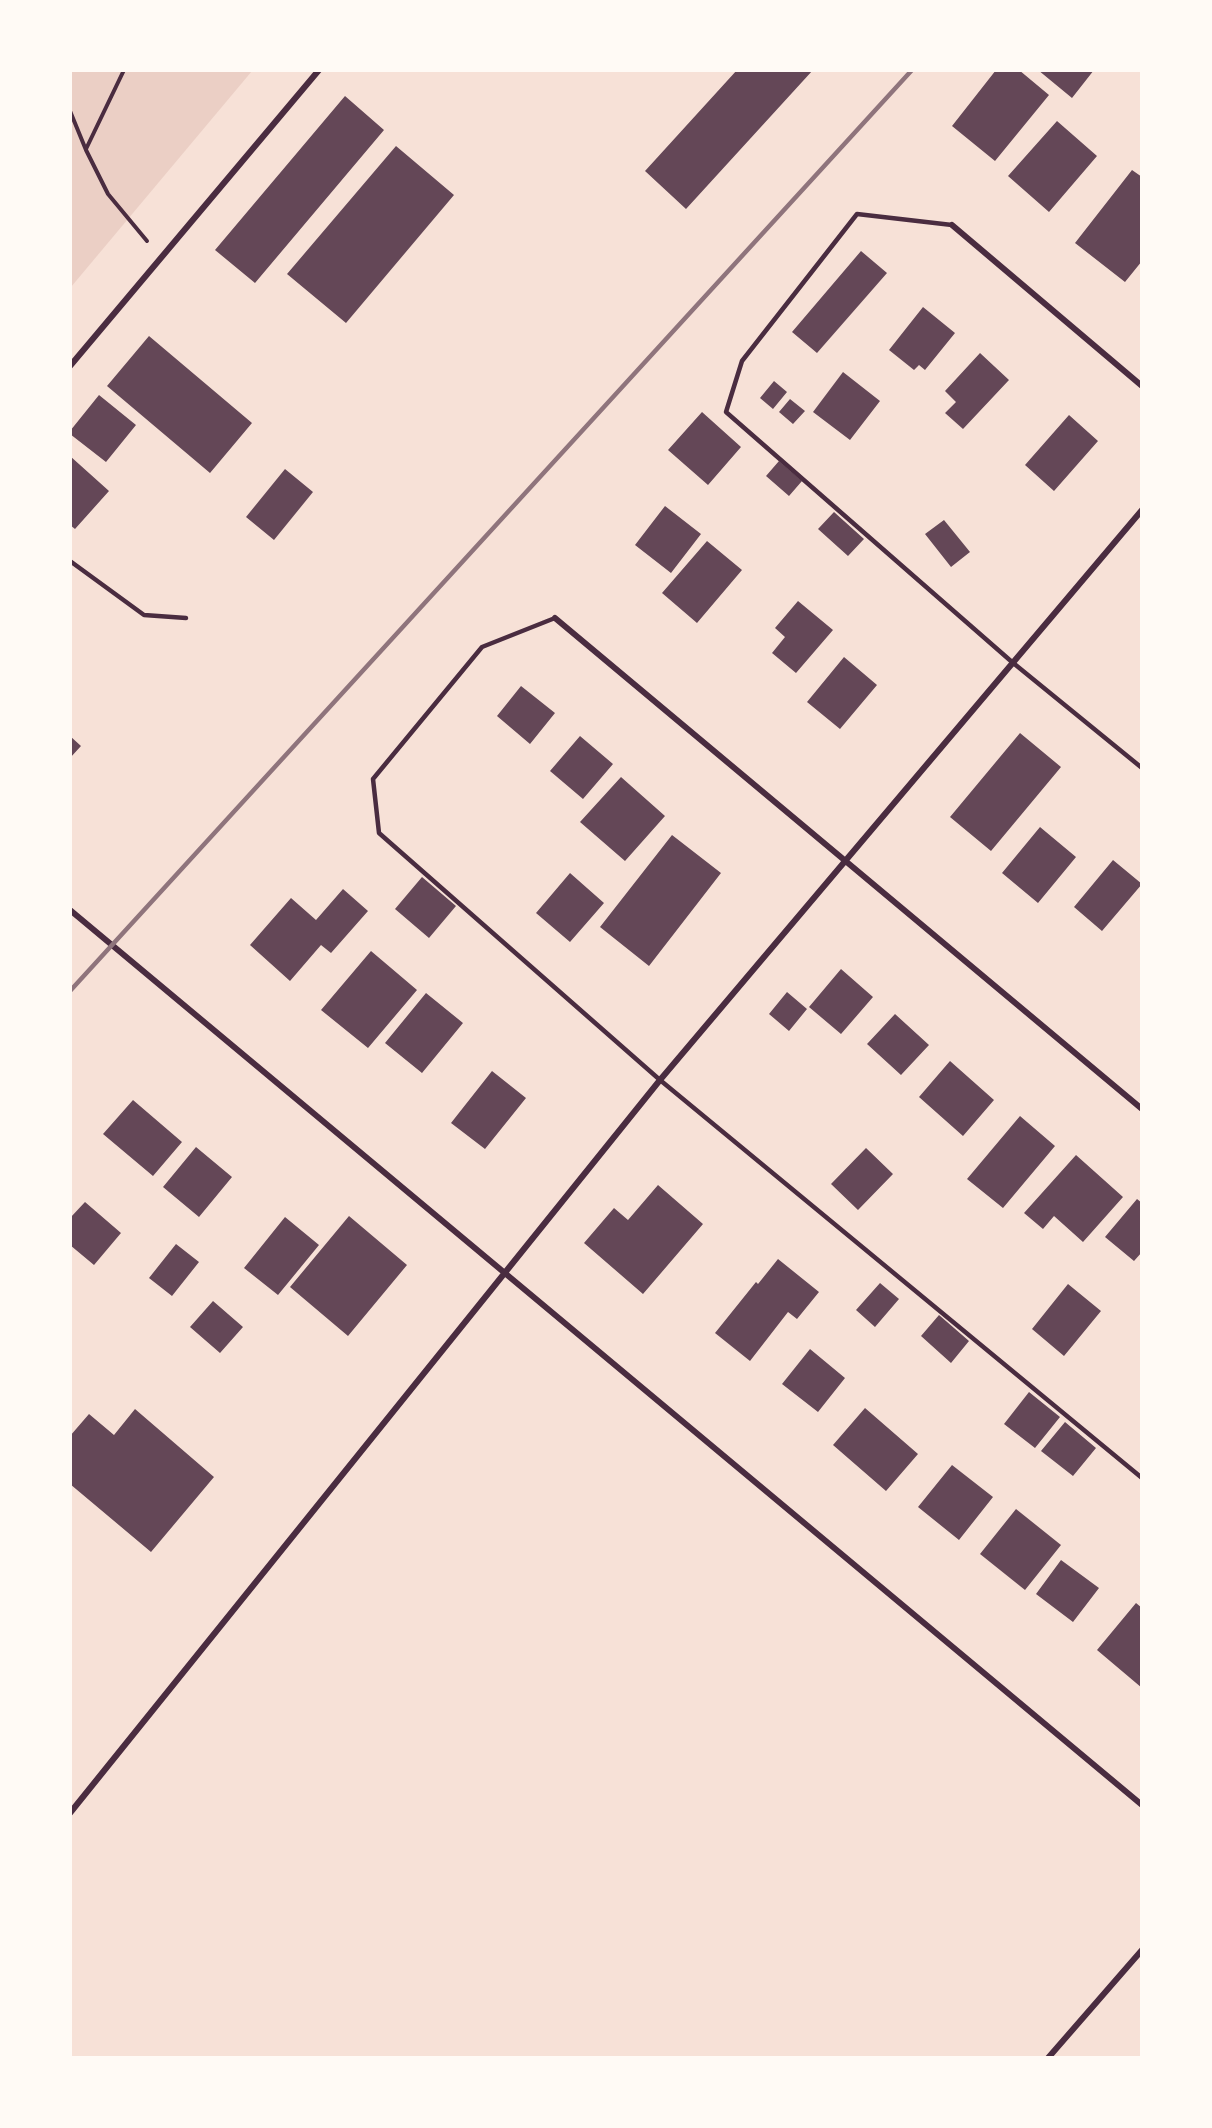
<!DOCTYPE html>
<style>
body{margin:0}
#map{position:relative;width:1212px;height:2128px;overflow:hidden;background:#f7e1d7;font-family:Rubik,sans-serif}
canvas{display:block}
.frame{position:absolute;inset:0;border:72px solid #fffaf5;pointer-events:none}
</style>
<div id="map">
<canvas width="1212" height="2128"></canvas>
<div class="frame"></div>
</div>
<script>
const c = document.querySelector('canvas').getContext('2d');
c.lineJoin = 'round';
function fillPath(path, color) { c.fillStyle = color; c.fill(path, 'evenodd'); }
function stroke(path, color, width, dash) { c.strokeStyle = color; c.lineWidth = width; c.lineCap = dash ? 'butt' : 'round'; c.setLineDash(dash || []); c.stroke(path); }
const green = new Path2D(`
 M71,71h181l-181,216z`);
const building = new Path2D(`
 M737,70h76l-127,139 -41,-38z
 M996,70h23l30,25 -54,66 -43,-35z
 M1038,70h56l-22,28z
 M345,96l39,34 -129,153 -40,-33z
 M1057,121l40,35 -48,56 -41,-36z
 M396,146l58,49 -108,128 -59,-49z
 M1132,170l10,7v84l-17,21 -50,-39z
 M861,251l26,22 -70,80 -25,-21z
 M923,307l32,26 -30,37 -6,-5 -5,5 -25,-20z
 M149,336l103,87 -42,50 -103,-87z
 M980,353l29,27 -46,49 -18,-16 11,-11 -11,-11z
 M843,372l37,29 -30,39 -37,-28z
 M774,381l13,11 -14,17 -13,-11z
 M99,395l37,30 -30,37 -36,-28v-3z
 M790,399l15,12 -12,13 -14,-12z
 M702,412l39,35 -33,38 -40,-35z
 M1069,415l29,26 -44,50 -29,-26z
 M70,456l39,35 -34,38 -5,-4z
 M779,461l23,20 -13,15 -23,-20z
 M285,469l28,23 -39,48 -28,-23z
 M665,506l36,28 -30,39 -36,-28z
 M834,512l30,27 -16,17 -30,-27z
 M944,520l26,32 -19,15 -26,-33z
 M707,541l35,29 -45,53 -35,-30z
 M798,601l35,29 -37,43 -24,-20 13,-16 -10,-9z
 M844,657l33,28 -37,44 -33,-27z
 M521,686l34,27 -25,31 -33,-28z
 M1020,733l41,34 -70,84 -41,-34z
 M70,736l11,10 -11,12z
 M580,736l33,28 -30,35 -33,-28z
 M621,777l44,39 -40,45 -45,-39z
 M1040,827l36,30 -38,46 -36,-30z
 M672,835l49,38 -72,93 -49,-39z
 M1113,860l29,24 -40,47 -28,-24z
 M570,873l34,30 -34,39 -34,-29z
 M422,877l34,29 -27,32 -34,-29z
 M343,889l25,22 -37,42 -10,-8 -31,36 -40,-36 41,-47 25,22z
 M371,951l46,39 -49,58 -47,-38z
 M841,969l32,28 -32,37 -32,-27z
 M787,992l20,17 -18,22 -20,-17z
 M426,993l37,30 -41,50 -37,-30z
 M895,1014l34,31 -28,30 -34,-31z
 M950,1061l44,39 -31,36 -44,-39z
 M492,1071l34,27 -41,51 -34,-26z
 M133,1100l49,42 -29,34 -50,-42z
 M1020,1116l35,30 -52,62 -36,-29z
 M196,1147l36,30 -33,40 -36,-30z
 M866,1148l27,26 -35,36 -27,-26z
 M1076,1155l47,42 -40,45 -29,-26 -11,13 -19,-16z
 M658,1185l45,39 -60,70 -59,-51 30,-35 14,12z
 M1137,1199l5,4v49l-8,9 -29,-24z
 M85,1202l36,31 -27,32 -24,-20v-27z
 M349,1216l58,49 -59,71 -58,-49z
 M285,1217l34,28 -41,50 -34,-27z
 M176,1244l23,18 -27,34 -23,-18z
 M778,1259l41,33 -22,27 -9,-7 -38,49 -35,-28 41,-51 2,2z
 M880,1283l19,16 -24,28 -19,-17z
 M1068,1284l33,27 -37,45 -32,-27z
 M213,1301l30,26 -23,26 -30,-26z
 M939,1315l30,26 -18,22 -30,-27z
 M810,1349l35,29 -27,34 -36,-28z
 M1029,1392l31,25 -25,31 -31,-24z
 M865,1408l53,46 -32,37 -53,-46z
 M135,1409l79,68 -63,75 -81,-68v-48l19,-22 25,21z
 M1065,1422l31,26 -23,28 -32,-25z
 M952,1465l41,32 -34,43 -41,-33z
 M1016,1509l45,36 -36,45 -45,-36z
 M1061,1560l38,28 -26,34 -37,-28z
 M1136,1603l6,5v80l-45,-38z`);
const path = new Path2D(`
 M70,111l16,39 22,44 39,47
 M86,149l38,-79`);
const service = new Path2D(`
 M952,225l-95,-11 -115,147 -16,51 286,250 130,106
 M70,561l74,54 42,3
 M555,618l-73,29 -109,132 6,54 281,247 482,398`);
const minor = new Path2D(`
 M952,225l190,161
 M70,366l249,-296
 M555,618l587,491
 M70,910l1072,895
 M70,1813l590,-733 482,-570
 M1048,2058l94,-108`);
const rail = new Path2D(`
 M70,991l842,-921`);
fillPath(green, '#ebcfc5');
fillPath(building, '#644757');
stroke(path, '#4a2c40', 4);
stroke(service, '#4a2c40', 4.5);
stroke(minor, '#4a2c40', 6);
stroke(rail, '#8f747c', 4.5);
</script>
